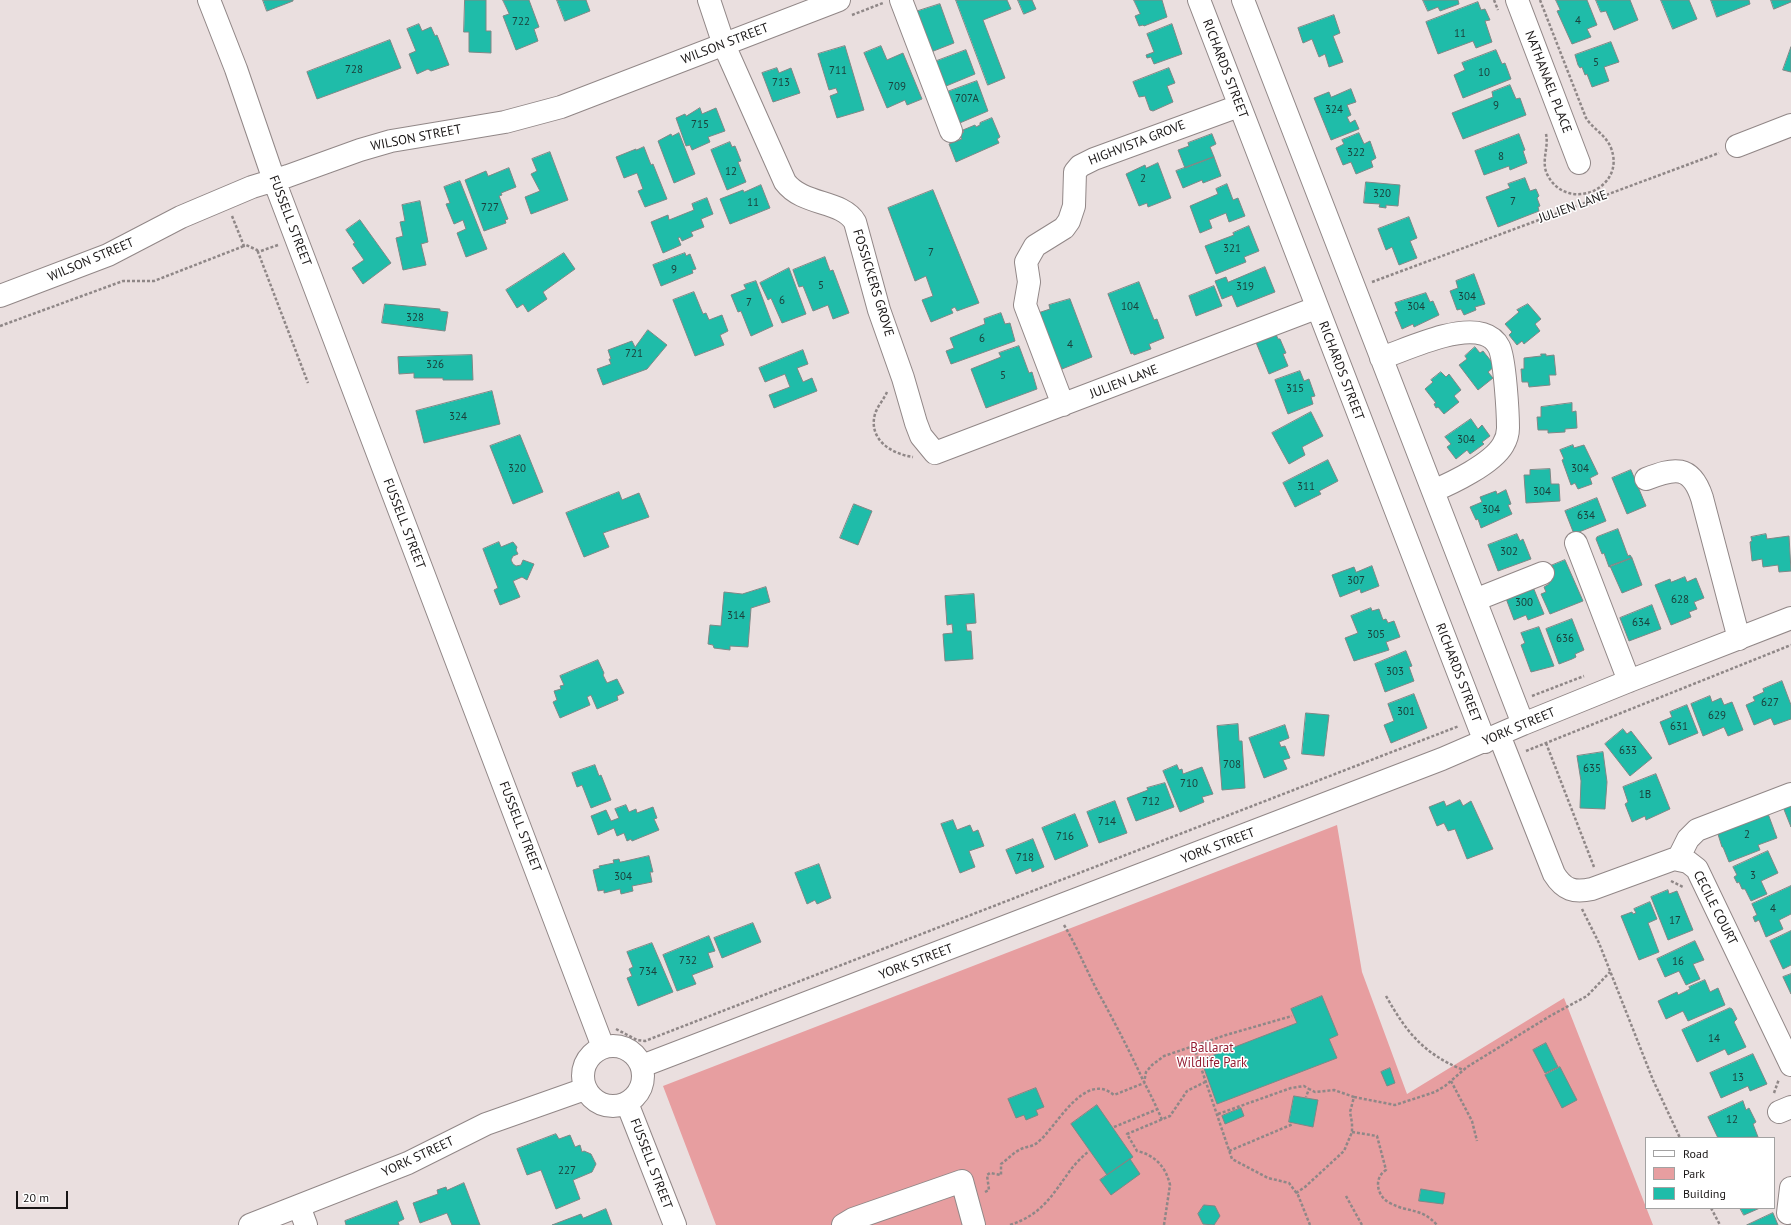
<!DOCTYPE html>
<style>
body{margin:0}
#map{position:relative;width:1791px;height:1225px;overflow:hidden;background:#eadfdf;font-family:"PT Sans",sans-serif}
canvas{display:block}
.legend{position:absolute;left:1645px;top:1137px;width:130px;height:72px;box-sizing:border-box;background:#fff;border:1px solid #a3a2a2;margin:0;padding:5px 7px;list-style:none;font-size:12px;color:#191616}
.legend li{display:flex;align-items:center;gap:8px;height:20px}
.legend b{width:20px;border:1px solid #a3a2a2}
.scale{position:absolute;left:16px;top:1191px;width:52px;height:18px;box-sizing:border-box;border:2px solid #191616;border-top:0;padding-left:5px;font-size:12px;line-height:14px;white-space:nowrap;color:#191616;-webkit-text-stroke:3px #fff;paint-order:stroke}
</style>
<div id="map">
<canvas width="1791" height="1225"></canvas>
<ul class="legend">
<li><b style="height:5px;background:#fff"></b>Road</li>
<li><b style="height:11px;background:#e79ea0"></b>Park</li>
<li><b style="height:11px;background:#1fbca9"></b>Building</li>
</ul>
<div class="scale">20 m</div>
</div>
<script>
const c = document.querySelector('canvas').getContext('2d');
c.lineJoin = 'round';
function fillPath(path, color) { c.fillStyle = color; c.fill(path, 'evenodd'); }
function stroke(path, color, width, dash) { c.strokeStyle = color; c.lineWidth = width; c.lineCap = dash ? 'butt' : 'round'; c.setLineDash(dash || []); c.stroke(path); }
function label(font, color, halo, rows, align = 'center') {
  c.font = font + ' "PT Sans",sans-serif'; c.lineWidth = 3; c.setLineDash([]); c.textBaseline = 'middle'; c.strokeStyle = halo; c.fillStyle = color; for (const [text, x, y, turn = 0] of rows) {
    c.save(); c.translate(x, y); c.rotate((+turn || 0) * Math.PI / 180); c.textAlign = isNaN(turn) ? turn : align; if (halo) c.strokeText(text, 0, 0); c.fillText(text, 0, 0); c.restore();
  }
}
const green = new Path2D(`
 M1337,825l25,147 45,122 157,-96 89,227h-937l-53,-139z`);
const building = new Path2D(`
 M263,0h30v1l-26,10z
 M465,0h21v31h5v22l-22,-1v-20h-5z
 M503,0h26l10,27 -5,2 4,12 -22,9 -13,-34 6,-2z
 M557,0h29l4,11 -25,10z
 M956,0h51l4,9 -28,11 22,58 -17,7z
 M1018,0h14l4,9 -12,5z
 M1134,0h28l5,17 -23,9 -1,-1 -4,1 -4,-10 5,-2z
 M1423,0h35l1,4 -19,7 -2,-4 -10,4z
 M1556,0h31l10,25 -10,4 4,8 -19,7 -15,-33 3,-1z
 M1596,0h34l8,20 -24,10 -8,-19 -5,1z
 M1661,0h28l8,19 -24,10z
 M1711,0h38l1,4 -33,13z
 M1771,0h20v2l-17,7z
 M1478,2l3,8 4,-1 5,11 -5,1 7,21 -16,6 -3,-7 -35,13 -12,-32z
 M940,4l14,39 -23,9 -16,-40z
 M1334,15l6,18 -7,3 10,26 -14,5 -4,-13 -6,3 -7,-18 -9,4 -5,-15z
 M419,24l3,7 9,-4 4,9 2,-1 12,30 -18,6 -3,-2 -11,5 -8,-20 7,-3 -9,-22z
 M1172,24l10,30 -28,10 -3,-7 -4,1 -1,-3 8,-3 -7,-18z
 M390,40l11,28 -84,31 -10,-27z
 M1611,42l8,20 -15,5 5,14 -17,6 -5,-13 -2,1 -3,-8 -2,1 -2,-3 -3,-10z
 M845,46l19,64 -27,8 -7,-22 8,-3 -2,-5 -7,2 -11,-36z
 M881,46l6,14 16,-7 19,46 -15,6 -2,-5 -18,8 -23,-55z
 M1791,47v25l-8,-2z
 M966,50l9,24 -36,15 -5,-27z
 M1496,50l6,14 3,-1 6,16 -48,19 -9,-23 11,-5 -3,-7z
 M777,68l2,5 12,-5 9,25 -27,9 -11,-29z
 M1169,68l6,15 -8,3 6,16 -20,9 -3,-1 -5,-14 -6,1 -6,-15z
 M977,81l11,30 -33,14 -8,-33z
 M1510,85l6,14 4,-1 6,17 -63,24 -11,-26 41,-16 -1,-5z
 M1351,89l5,13 -9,3 4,10 -4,2 3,6 5,-3 4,9 -28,11 -17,-42 15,-6 2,5z
 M700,108l2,6 14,-6 9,23 -17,6 2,5 -18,8 -2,-5 -4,1 -10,-28 9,-4 1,2z
 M992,118l8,19 -3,2 2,4 -43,19 -7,-18 13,-5 -3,-5 5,-2 -1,-2 12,-5 1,2 4,-2v-2z
 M679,133l16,41 -21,9 -16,-42 13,-7 1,2z
 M1359,133l5,11 6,-3 6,17 -5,3 2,6 -17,7 -5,-12 -8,3 -7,-17 8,-4 -2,-4z
 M1212,134l4,10 -6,3 4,10 -29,11 -7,-18 11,-4 -1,-3z
 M1519,134l6,16 -2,1 4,12 -17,7 -1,-4 -25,9 -9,-24z
 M730,142l2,5 3,-1 6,15 -3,1 8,20 -19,8 -16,-40z
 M644,147l7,18 2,-1 14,35 -22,8 -7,-16 5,-2 -6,-16 -13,5 -8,-21 20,-8v1z
 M550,152l18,48 -37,14 -6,-17 15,-6 -9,-17 6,-3 -5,-12z
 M1214,157l7,19 -18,7 -1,-3 -19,8 -7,-17z
 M1158,163l13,35 -23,9 -1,-4 -8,3 -13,-32 19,-9 1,3z
 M509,168l7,19 -15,6 1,2 -3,1 9,23 -3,1 1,3 -22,8 -19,-51 21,-9 2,5z
 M1525,178l5,13 6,-2 3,7 -2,2 3,8 -2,1 1,4 -41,16 -12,-30 24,-9 -2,-4z
 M460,181l27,68 -21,8 -9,-24 9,-4 -3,-9 -9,4 -8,-20 4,-1 -6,-16z
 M1366,182l34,3 -2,21 -12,-1v3l-7,-1 1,-3 -16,-1z
 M1227,184l6,16 5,-2 7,18 -16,6 -3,-9 -17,7 3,8 -12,5 -10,-27 28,-12 -2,-5z
 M761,185l9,23 -40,16 -10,-25 23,-9 1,2z
 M933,190l46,113 -22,8 -2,-4 -4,2 2,4 -22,9 -9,-22 11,-4 -7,-20 -11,5 -27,-73z
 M707,198l6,16 -12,5 3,8 -13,5 2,4 -11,5 -2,-4 -2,1 3,7 -18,8 -12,-31 17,-7 1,5 25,-10 -2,-6z
 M420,201l8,41 -7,2 5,21 -23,5 -7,-32 7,-2 -3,-14 5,-1 -3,-16z
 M1409,217l8,21 -7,3 7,17 -18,7 -7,-18 -6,3 -8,-21z
 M360,220l31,43 -28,21 -11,-16 12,-8 -11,-16 2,-1 -9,-13z
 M1249,226l10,25 -15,6 2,5 -30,12 -11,-28 29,-11 -1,-2z
 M564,253l11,16 -32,23 4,7 -19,13 -5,-8 -6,4 -11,-18z
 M685,253l1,3 4,-2 6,15 -4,1 1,3 -32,13 -8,-21z
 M825,257l5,14 3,-1 16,43 -16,6 -5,-14 -15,6 -10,-25 -4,1 -6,-17z
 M1265,267l10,25 -38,15 -5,-12 -10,4 -7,-18 11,-4 2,5z
 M789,268l17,46 -24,9 -11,-25 -3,2 -8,-17z
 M1474,274l11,30 -10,3 1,3 -12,5 -3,-6 -4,1 -7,-19 8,-3 -2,-7z
 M756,281l17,45 -22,10 -10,-25 -3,1 -7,-17 15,-6 -2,-4z
 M1139,282l15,38 3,-1 7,19 -15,6 2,5 -17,6 -1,-2 -2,1 -23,-60z
 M1214,286l8,20 -26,10 -7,-20z
 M694,292l9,22 3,-1 3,7 13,-5 6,16 -8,4 4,10 -29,11 -22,-56z
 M1426,293l4,9 3,-1 6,14 -25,12 -1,-3 -11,5 -7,-17 3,-1 -3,-8z
 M1070,299l22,58 -30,12 -24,-56 12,-4 -1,-4z
 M385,304l55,5v2l8,1 -3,19 -63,-8z
 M1528,304l13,15 -6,5 5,7 -16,13 -2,-3 -5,4 -8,-10 3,-3 -7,-8 14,-12 -2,-2z
 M1001,313l4,11 5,-1 5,18 -64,23 -5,-13 8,-3 -4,-10 35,-14 -1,-5z
 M648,330l19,15 -20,24 -44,16 -6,-16 14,-5 -2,-5h2l-3,-9 24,-9 3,6z
 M1275,332l3,7h2l6,14 -3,1 5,12 -19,8 -14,-34z
 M1019,346l10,27 3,-1 5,17 -51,19 -15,-39 30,-12 -2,-4z
 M1475,347l5,6 3,-2 12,15 -7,6 5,6 -15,12 -19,-25 8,-6 -2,-3z
 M803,350l5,14 -11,4 6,14 9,-4 5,13 -43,17 -5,-13 21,-8 -5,-13 -20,8 -6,-14z
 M1541,354h5v2l8,-1 2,20h-7l1,10 -21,2 -1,-5h-6l-1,-13h3v-11l17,-2z
 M472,355l1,25h-30v-2h-29v-5l-15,1 -1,-17z
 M1300,371l4,10 5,-2 6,17 -4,1 2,7 -25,10 -13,-34z
 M1441,372l5,5 3,-3 12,16 -7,6 5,6 -15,12 -6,-7 -2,1 -2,-4 2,-1 -11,-14 8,-7 -2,-2z
 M492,391l8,33 -76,19 -8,-32z
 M1572,403v9l4,-1 1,17 -12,1v3l-17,1v-3h-10l-1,-13h4v-10z
 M1311,412l12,24 -21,11 3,8 -16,9 -17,-31z
 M1471,419l7,10 4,-4 8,11 -8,6 2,2 -14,10 -3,-4 -11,9 -9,-12 4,-3 -6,-7z
 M520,435l23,57 -30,12 -23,-58z
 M1573,445l1,3 10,-3 14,29 -8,4 2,6 -14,5 -3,-6 -4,2 -9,-25 2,-1 -4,-9z
 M1328,460l10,21 -19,10 2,3 -26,13 -12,-24z
 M1550,469l1,15h8l1,17 -34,2 -2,-28h6v-5z
 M1631,470l15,36 -19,8 -15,-36z
 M1506,490l5,14 -3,1 4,9 -31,14 -3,-9 -2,1 -6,-13 12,-5 -2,-5 16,-6 1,3z
 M619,492l3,8 17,-7 10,24 -46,16 6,14 -25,10 -18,-44z
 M1597,498l9,23 -32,13 -9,-23z
 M854,504l18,7 -14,34 -18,-7z
 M1618,529l10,27 2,-1 2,3 -23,9 -5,-14 -2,1 -6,-15 1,-2z
 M1517,534l3,7 3,-2 8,20 -33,12 -10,-26z
 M1766,534l1,5 22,-3 2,35 -12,1 -1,-7 -15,2 -1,-8 -10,2 -2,-19 2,-1 -1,-4z
 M499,542l2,5 12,-5 4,5 -1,3 2,4 -5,2 -2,4 2,4 3,2 5,-1 2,-5 11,4 -7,16 -5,-3 -9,4 7,16 -20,8 -6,-15 4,-2 -15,-39z
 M1632,558l10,27 -20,8 -12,-27z
 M1565,560l18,41 -33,13 -9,-20 5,-2 -2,-5 5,-3 -1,-4 5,-2 -5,-11z
 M1372,566l7,20 -18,7 -1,-4 -20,8 -8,-22 22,-8 2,5z
 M1685,577l2,5 9,-4 8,20 -10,4 3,7 -8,3 2,5 -20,8 -16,-40 15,-6 1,3z
 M1531,582l13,32 -16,6 -2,-5 -12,5 -10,-27z
 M766,587l4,15 -19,6 -3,39 -18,-1v4l-16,-2 -1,-3 -5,-1 2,-19 11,1 3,-34 18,2z
 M974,594l2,29 -10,1 1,7h4l2,28 -28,2 -2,-27 10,-1 -1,-9 -5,1 -2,-29z
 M1652,605l9,24 -32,12 -9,-23z
 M1371,608l1,3 7,-2 4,11 3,-1 2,4 6,-2 6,16 -14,5 3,8 -35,11 -9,-23 13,-5 -7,-17z
 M1572,619l12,31 -9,4 1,3 -4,2 -13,5 -13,-35z
 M1539,627l15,39 -23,6 -10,-27 4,-2 -4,-10z
 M1406,651l6,15 -3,1 5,14 -29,11 -10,-28z
 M598,660l6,13 -1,2 4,8 10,-4 7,14 -7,3 1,4 -21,9 -6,-14 -4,2 3,8 -30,13 -7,-16 4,-2 -3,-9 7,-2 -1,-3 4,-1 -4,-9z
 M1782,681l9,24v14l-17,6 -3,-7 -17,7 -8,-20 9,-4 -2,-4 11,-5 -1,-3z
 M1414,694l13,34 -36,15 -7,-18 10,-4 -6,-17z
 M1710,696l2,6 9,-4 3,7 8,-3 11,28 -15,6 -4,-9 -21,9 -12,-32z
 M1687,705l11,28 -29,12 -9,-23 12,-5 -2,-5z
 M1306,713l23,2 -5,41 -22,-2z
 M1238,724l1,17h3l3,47 -23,2 -5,-64z
 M1285,725l4,13 -10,4 2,5 4,-1 5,12 -7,2 4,9 -23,9 -15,-40z
 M1623,729l4,5 4,-3 21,27 -22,18 -25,-32z
 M1603,752l4,30 -2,27 -25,-1 1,-27 -4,-25z
 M595,765l4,11 2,-1 10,25 -20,8 -9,-23 -5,2 -5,-14z
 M1177,765l2,5 3,-1 1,5 19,-7 11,27 -11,3 2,5 -24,10 -17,-41z
 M1656,774l14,35 -24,11 -1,-4 -13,6 -7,-18 3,-2 -5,-15z
 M1165,783l9,24 -38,14 -9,-23 21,-8 -1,-2z
 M1460,800l3,6 8,-5 22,48 -26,10 -12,-30 -7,2 -4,-8 -7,3 -8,-19 15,-6 2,5z
 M1115,801l12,32 -28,10 -12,-31z
 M1791,804v23l-8,-20z
 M626,805l3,7 7,-3 1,4 16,-6 4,11 -3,1 5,11 -27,11 -1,-2 -4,2 -3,-8 -7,3 -3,-8 -16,7 -7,-19 15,-6 5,11 8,-3 -4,-9z
 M1767,811l10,27 -19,7 2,5 -31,12 -6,-15h-1l-5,-16z
 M1075,814l13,32 -33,14 -13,-32z
 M953,820l4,10 13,-5 3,7 5,-2 6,16 -15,5 6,16 -15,6 -19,-49z
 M1033,839l11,28 -12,5 -1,-4 -15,6 -10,-24z
 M1768,851l10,22 -17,8 6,13 -16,7 -6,-12h-3l-3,-7 -2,1 -3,-6 3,-2 -4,-8z
 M649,856l4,16h-3l2,10 -20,4 1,5 -12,3 -1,-5 -16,4v-3l-6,1 -5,-21 7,-2 -1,-2 15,-3 -1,-3 6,-1 1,3z
 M819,864l12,34 -14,6 -2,-4 -8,4 -12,-31z
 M1791,886v28l-12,6 4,9 -17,8 -7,-17 -4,2 -2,-5 4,-2 -5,-11z
 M1668,890l1,4 8,-3 16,39 -25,10 -17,-43z
 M1650,902l7,17 -9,4 11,29 -20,8 -18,-44 11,-4 1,2 3,-1 -2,-4z
 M753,923l8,19 -39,16 -8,-20z
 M1791,931v34l-8,4 -13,-28z
 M709,936l6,15 -7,2 5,14 -21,8 4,9 -19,7 -14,-36z
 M1695,941l9,19 -11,4 7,15 -14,6 -7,-14 -14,6 -8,-18z
 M652,943l21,49 -35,14 -11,-28 5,-2 -3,-7 4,-2 -6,-15z
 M1791,974v20l-8,-17z
 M1705,980l5,12 8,-4 7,17 -37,16 -5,-10 -17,8 -8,-18 19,-9 1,3 12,-6 -1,-2z
 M1322,996l16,39 -9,4 8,19 -120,46 -16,-44 96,-37 -6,-14z
 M1730,1008l2,1 5,10 -3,3 12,25 -18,8 -3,-6 -28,13 -15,-32z
 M1546,1043l12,24 -13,6 -12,-23z
 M1753,1054l14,30 -17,7 -2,-5 -27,12 -11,-25z
 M1560,1067l17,33 -15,8 -17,-33z
 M1390,1068l5,15 -8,3 -6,-14z
 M1036,1088l8,19 -8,3 2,5 -12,5 -2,-5 -8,3 -8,-19z
 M1294,1096l24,4 -5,27 -24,-5z
 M1743,1101l3,9 3,-2 7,14 -3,2 5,13 -40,1 -10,-21z
 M1097,1105l36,52 -26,18 -36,-51z
 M1241,1108l3,8 -19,8 -3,-8z
 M556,1134l3,5 11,-4 5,12 5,-2 2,7 2,-1 7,3 5,10 -4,8 -19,8 7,19 -24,10 -15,-39 -14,5 -10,-26z
 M1130,1159l10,15 -29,21 -11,-15z
 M464,1183l16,42h-28l-5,-12 -27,10 -7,-20 25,-9 -1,-4 9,-3 1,3z
 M1421,1189l24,4 -2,11 -24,-3z
 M397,1201l7,18 -6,3 1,3h-53l-1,-4z
 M1204,1205l11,1 5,10 -6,9 -11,-1 -5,-10z
 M1740,1208h20l-16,7z
 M606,1209l6,16h-60l29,-11 2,4z
 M1773,1213l5,12h-31z`);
const path = new Path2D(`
 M1494,0l4,10
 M1540,0l46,118c7,11 20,17 25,30 16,41 -45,66 -64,26 -6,-13 2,-27 -1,-40
 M852,15l31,-12
 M232,216l12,30 2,-1 11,5 1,2
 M278,245l-20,7 50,131
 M1372,282l347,-129
 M0,326l123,-45h31l90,-35
 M887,392c-3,7 -10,15 -12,22 -7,25 16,40 38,43
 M1532,696l52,-20
 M1546,743l48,124
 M1526,751l265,-106
 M1671,881l12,6
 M1582,909l17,34 54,137 27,58
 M1064,925c15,25 25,52 39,76 14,26 27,51 39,77 7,14 14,27 20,42
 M1386,996c21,37 37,57 77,74
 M616,1029l21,11 8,1 814,-315
 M1194,1047l38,112 36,19 21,5 9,12 12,30
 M1451,1081l21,40 5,20
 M1774,1093l5,-14
 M1354,1097l41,8 40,-13 10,-6 22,-19 83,-51 37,-20 23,-24
 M1218,1114l73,-26 13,-2 5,3
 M1114,1127l44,-18
 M1352,1132l25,4 9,34c-13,8 -9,27 4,33 18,10 31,4 47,22
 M1229,1151l64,-27
 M985,1192l4,-2 -2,-15 3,-2 11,2v-11c6,-4 13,-12 20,-15 6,-3 12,-2 17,-7 18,-14 46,-72 76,-47l30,-12 2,-11 6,-7 12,-9 62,-21 66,-19
 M1296,1193l9,-6 39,-36 8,-19v-9l-2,-11 4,-15 -20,-7 -19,2 -6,-3 -3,8
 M1346,1196l16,29
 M1711,1208l9,17
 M1010,1225c33,-11 42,-30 62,-57 5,-6 11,-12 17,-17
 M1164,1225l6,-40c-4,-18 -15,-30 -33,-34l-10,-17 43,-18 17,-25 18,-9`);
const minor = new Path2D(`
 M209,0l27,69 38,111 329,867
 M709,0l15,45 61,137c18,24 57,18 70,40l24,88 24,68 13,45 5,13 14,17 381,-145
 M901,0l50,131
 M1199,0l286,742
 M1243,0l280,724
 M1517,0l62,163
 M1737,146l54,-21
 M0,296l108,-41 73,-38 71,-30 36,-11 72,-26 31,-9 114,-19 56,-15 278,-107
 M1381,358c27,-9 74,-32 102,-24 7,2 13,7 16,13 6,12 9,67 9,81 0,6 -2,12 -5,17 -11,19 -51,38 -70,46
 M1063,405l-38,-100 4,-23 -3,-20 9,-16 29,-18 5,-7 5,-15 1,-34 5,-6 14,-7 145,-53
 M1646,479c28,-11 45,-15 56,19l37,141
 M1576,543l53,138
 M1475,600l68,-27
 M1499,735l55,139c10,16 20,19 38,15l82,-30 14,3 9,7 94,196
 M1678,859l10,-20 9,-9 94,-36
 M583 1076a30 30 0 1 1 60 0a30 30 0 1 1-60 0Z
 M642,1066l800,-307 81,-35 106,-43 162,-63
 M627,1103l48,122
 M1779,1112l12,-5
 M299,1206l7,19
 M1788,1213l3,-25
 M250,1225l158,-62 78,-39 99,-35
 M843,1225l10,-6 109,-38 12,44`);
const numberNames = [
 ["4",1578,21],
 ["722",521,22],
 ["11",1460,34],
 ["5",1596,63],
 ["728",354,70],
 ["711",838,71],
 ["10",1484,73],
 ["713",781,83],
 ["709",897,87],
 ["707A",967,99],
 ["9",1496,106],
 ["324",1334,110],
 ["715",700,125],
 ["322",1356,153],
 ["8",1501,157],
 ["12",731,172],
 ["2",1143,179],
 ["320",1382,194],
 ["7",1513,202],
 ["11",753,203],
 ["727",490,208],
 ["321",1232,249],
 ["7",931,253],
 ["9",674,270],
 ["5",821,286],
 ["319",1245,287],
 ["304",1467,297],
 ["6",782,301],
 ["7",749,303],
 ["104",1130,307],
 ["304",1416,307],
 ["328",415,318],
 ["6",982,339],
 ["4",1070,345],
 ["721",634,354],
 ["326",435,365],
 ["5",1003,376],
 ["315",1295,389],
 ["324",458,417],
 ["304",1466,440],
 ["320",517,469],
 ["304",1580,469],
 ["311",1306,487],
 ["304",1542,492],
 ["304",1491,510],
 ["634",1586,516],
 ["302",1509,552],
 ["307",1356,581],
 ["628",1680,600],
 ["300",1524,603],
 ["314",736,616],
 ["634",1641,623],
 ["305",1376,635],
 ["636",1565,639],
 ["303",1395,672],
 ["627",1770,703],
 ["301",1406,712],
 ["629",1717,716],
 ["631",1679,727],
 ["633",1628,751],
 ["708",1232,765],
 ["635",1592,769],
 ["710",1189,784],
 ["1B",1645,795],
 ["712",1151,802],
 ["714",1107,822],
 ["2",1747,835],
 ["716",1065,837],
 ["718",1025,858],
 ["3",1753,876],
 ["304",623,877],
 ["4",1773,909],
 ["17",1675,921],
 ["732",688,961],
 ["16",1678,962],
 ["734",648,972],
 ["14",1714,1039],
 ["13",1738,1078],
 ["12",1732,1120],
 ["227",567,1171]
];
const streetNames = [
 ["WILSON STREET",725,44,-21],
 ["RICHARDS STREET",1225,69,69],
 ["NATHANAEL PLACE",1548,82,69],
 ["WILSON STREET",416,138,-11],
 ["HIGHVISTA GROVE",1137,143,-21],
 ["JULIEN LANE",1573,207,-20],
 ["FUSSELL STREET",290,221,69],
 ["WILSON STREET",91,260,-23],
 ["FOSSICKERS GROVE",873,283,73],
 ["RICHARDS STREET",1341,371,69],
 ["JULIEN LANE",1124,382,-21],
 ["FUSSELL STREET",404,524,69],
 ["RICHARDS STREET",1458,673,69],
 ["YORK STREET",1519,727,-23],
 ["FUSSELL STREET",520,827,69],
 ["YORK STREET",1218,846,-21],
 ["CECILE COURT",1715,908,63],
 ["YORK STREET",916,962,-21],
 ["YORK STREET",418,1157,-25],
 ["FUSSELL STREET",651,1164,69]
];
const parkNames = [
 ["Ballarat",1212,1048],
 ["Wildlife Park",1212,1063]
];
fillPath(green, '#e79ea0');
fillPath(building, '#1fbca9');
stroke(building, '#7e8886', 1);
stroke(minor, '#918787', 24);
stroke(path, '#8f8787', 2.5, [3, 2]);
stroke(minor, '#fff', 22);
label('11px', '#1a403b', null, numberNames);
label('13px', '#191616', '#fff', streetNames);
label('13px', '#941d32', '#fff', parkNames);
</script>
